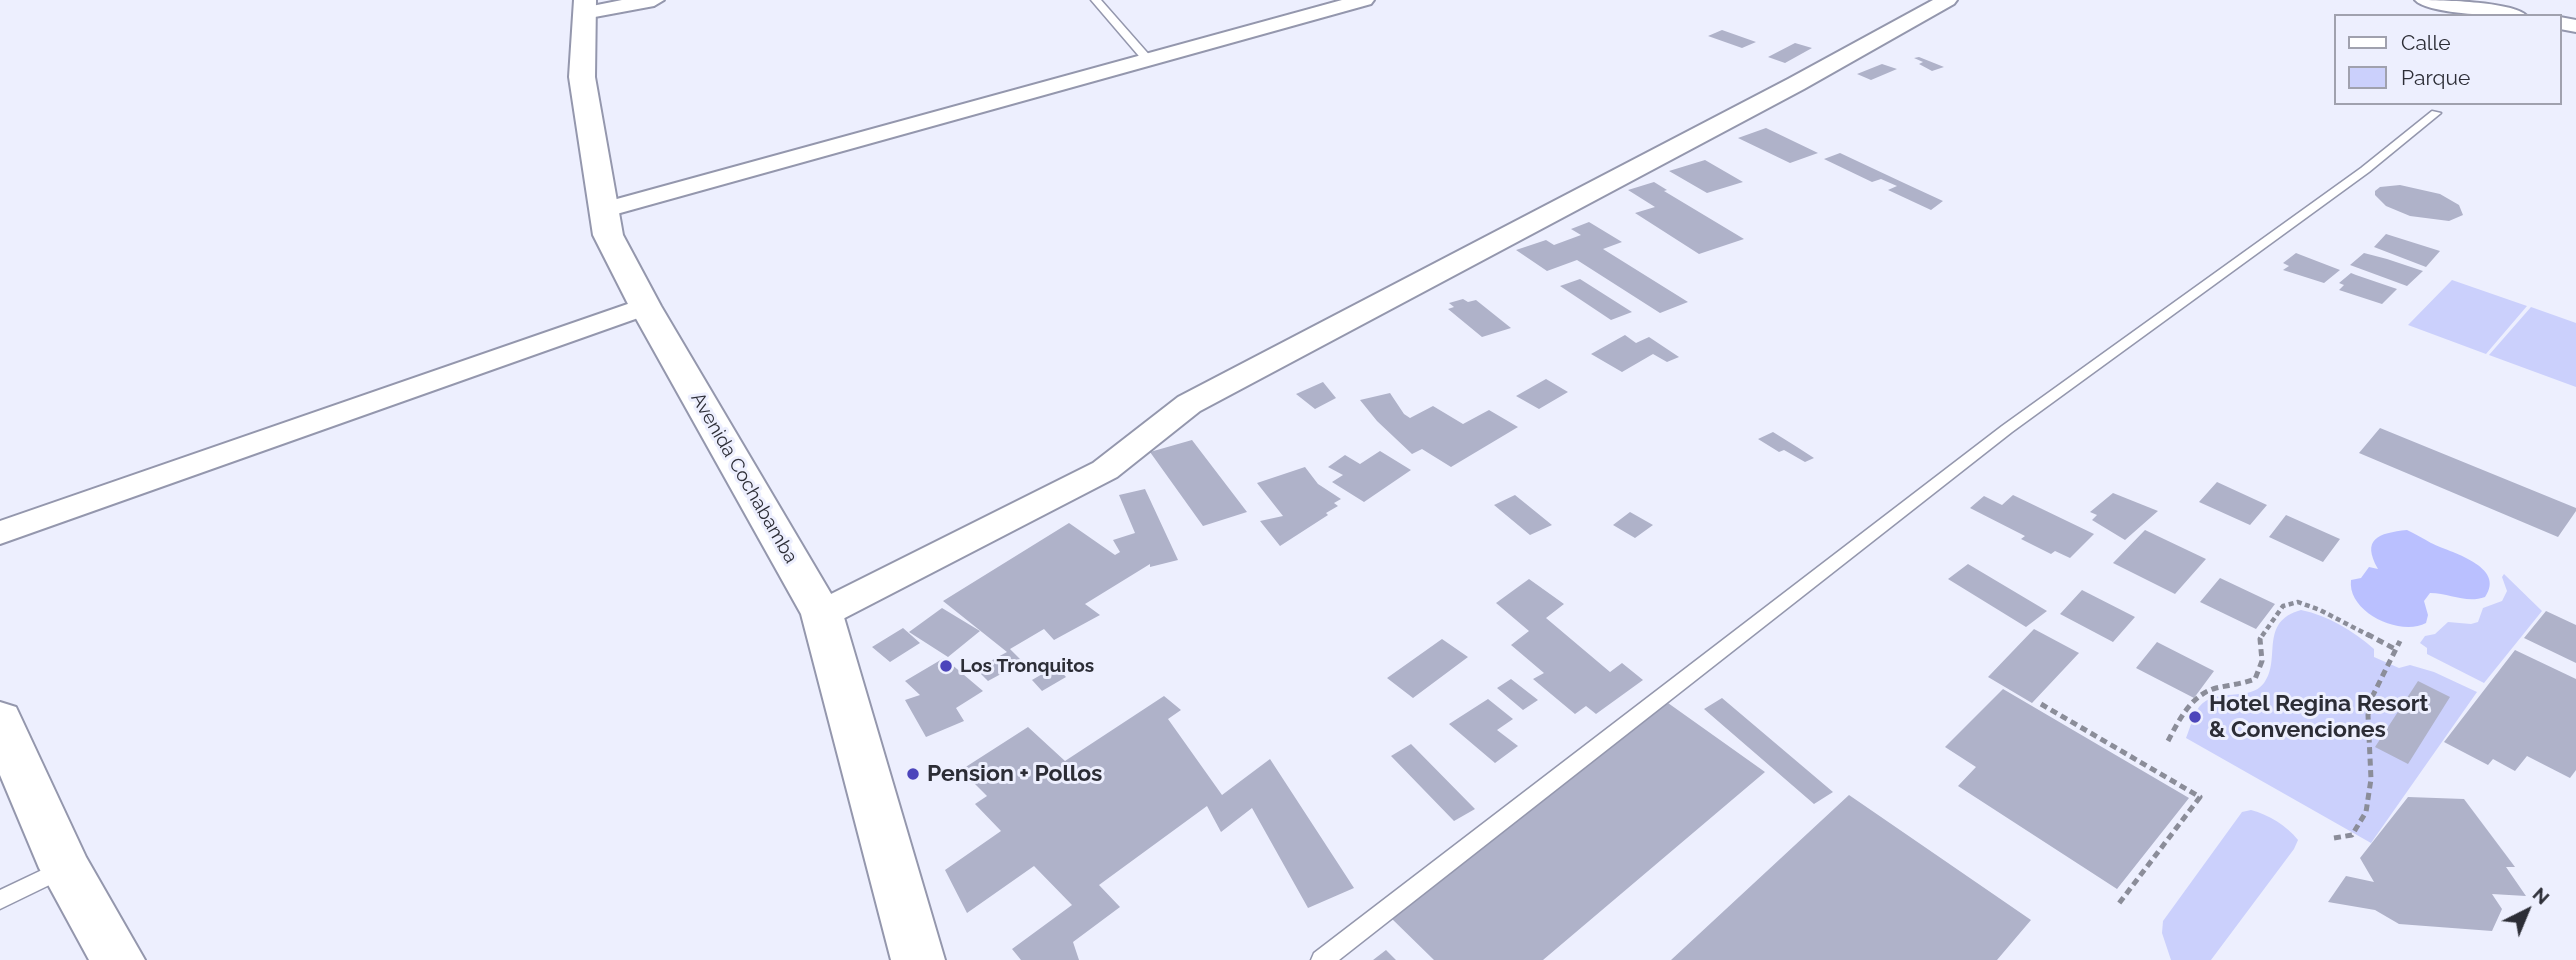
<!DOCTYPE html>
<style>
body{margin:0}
#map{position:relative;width:2576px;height:960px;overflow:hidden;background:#edeffe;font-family:Raleway,sans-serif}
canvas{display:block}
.legend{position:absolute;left:2334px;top:14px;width:228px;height:91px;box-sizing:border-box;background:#edeffe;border:2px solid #a0a1ae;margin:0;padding:9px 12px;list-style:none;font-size:21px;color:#2c2d36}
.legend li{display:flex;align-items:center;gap:14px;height:35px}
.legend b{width:35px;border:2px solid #a0a1ae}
.north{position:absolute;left:2492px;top:876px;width:70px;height:70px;-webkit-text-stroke:5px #edeffe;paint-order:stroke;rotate:43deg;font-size:19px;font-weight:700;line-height:28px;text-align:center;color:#2c2d36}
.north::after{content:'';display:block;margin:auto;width:24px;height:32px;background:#2c2d36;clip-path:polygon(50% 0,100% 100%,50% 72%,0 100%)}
</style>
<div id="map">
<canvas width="2576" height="960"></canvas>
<ul class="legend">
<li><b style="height:9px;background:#fff"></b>Calle</li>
<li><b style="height:19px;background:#cbd0fc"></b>Parque</li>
</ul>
<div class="north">N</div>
</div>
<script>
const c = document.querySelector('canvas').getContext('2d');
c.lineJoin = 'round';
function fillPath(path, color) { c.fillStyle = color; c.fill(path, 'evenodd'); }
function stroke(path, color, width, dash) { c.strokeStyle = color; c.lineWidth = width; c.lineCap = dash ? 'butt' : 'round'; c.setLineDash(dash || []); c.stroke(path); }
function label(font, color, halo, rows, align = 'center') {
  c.font = font + ' Raleway,sans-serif'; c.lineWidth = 6; c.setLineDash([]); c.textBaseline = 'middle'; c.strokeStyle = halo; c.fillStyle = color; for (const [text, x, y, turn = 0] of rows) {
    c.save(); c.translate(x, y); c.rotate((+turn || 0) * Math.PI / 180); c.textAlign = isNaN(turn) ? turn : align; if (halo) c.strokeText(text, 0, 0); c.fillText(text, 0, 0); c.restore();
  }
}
const green = new Path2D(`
 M2452,280l75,26 -41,48 -78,-29z
 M2531,307l45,16v64l-87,-32z
 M2504,574l38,37 -58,72 -57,-29v-6l-7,-5 5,-7 10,-2 13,-12 23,2 7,-2 5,-14 19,-7 5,-10 -5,-14z
 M2301,610c28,6 51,20 73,39v8l25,11 11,-3 24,7 43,20 -106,151 -185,-105c4,-10 7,-22 13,-31 17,-21 50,-4 65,-24 18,-24 -6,-61 37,-73z
 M2251,810c18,5 35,15 47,30l-4,9 -83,111h-40l-9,-27 1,-12 79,-109z`);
const water = new Path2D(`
 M2407,530c8,4 16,8 24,13 18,9 76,23 54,54 -19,7 -35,-4 -55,-4l-6,8 4,14 -2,8c-26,14 -79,-11 -75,-43l10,-2 8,-11 9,2c-17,-30 0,-36 29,-39z`);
const building = new Path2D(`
 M1722,30l34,12 -14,6 -34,-12z
 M1795,43l17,5 -27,15 -17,-6z
 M1919,57l25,10 -12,4 -13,-7 4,-2 -9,-4z
 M1882,64l15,5 -26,11 -14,-6z
 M1766,128l52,25 -28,10 -52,-25z
 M1840,153l64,30 39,18 -12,9 -43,-20 9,-4 -16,-7 -9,3 -48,-23z
 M1705,160l38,22 -36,11 -38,-22z
 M1654,182l13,8 -3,1 80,48 -45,15 -64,-41 20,-6 -27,-17z
 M2400,185l40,9 19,11 4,10 -14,6 -39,-5 -24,-10 -11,-11v-4l5,-4z
 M1589,222l33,20 -19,7 85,53 -28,11 -83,-53 -30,11 -31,-21 30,-10 8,5 27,-10 -10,-6z
 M2386,234l54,17 -14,16 -52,-20z
 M2296,253l5,2 39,15 -16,13 -41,-13 6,-4 -6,-3z
 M2364,253l23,6 36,12 -16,15 -57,-21z
 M2351,273l5,2 41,14 -15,15 -43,-14 5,-5 -5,-2z
 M1580,279l52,33 -21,8 -51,-34z
 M1463,299l5,3 8,-2 35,28 -29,9 -34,-28 6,-2 -5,-4z
 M1625,335l11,8 13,-6 30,20 -12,5 -14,-8 -31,18 -31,-18z
 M1546,379l22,13 -29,17 -23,-13z
 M1323,382l13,16 -21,11 -19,-15z
 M1390,393l14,21 6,4 23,-12 30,18 26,-14 29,17 -67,40 -29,-18 -10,5 -35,-33 -17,-21z
 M2380,428l196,80v3l-18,26 -199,-84z
 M1773,432l24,15 17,11 -9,4 -21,-12 -5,2 -21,-13z
 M1192,440l55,72 -44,14 -53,-74z
 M1380,451l31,19 -47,32 -32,-20 11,-7 -15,-8 17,-12 15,9z
 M1305,467l13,17 23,15 -7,4 4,3 -12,7 2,2 -48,31 -20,-25 23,-5 -26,-33z
 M2217,482l50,23 -17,20 -51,-23z
 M1145,489l33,71 -28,7v-3l-65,40 15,11 -46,25 -10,-11 -34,20 13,13 -35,19 -12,-12 31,-17 -64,-51 126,-78 46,32 5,-3 -7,-12 22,-7 -16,-38z
 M2113,493l45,18 -33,29 -33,-20 5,-5 -7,-3z
 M1515,495l37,30 -22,10 -36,-30z
 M2013,495l81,39 -24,24 -15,-7 -4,3 -30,-15 4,-3 -55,-28 14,-12 18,9z
 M1630,512l23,13 -18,13 -22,-13z
 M2286,515l54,24 -17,23 -54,-25z
 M2145,530l61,29 -31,35 -62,-31z
 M1968,564l79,47 -21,16 -78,-48z
 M2220,578l55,26 -19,25 -56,-27z
 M1529,579l35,25 -18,14 64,54 12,-9 21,17 -47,34 -10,-8 -11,8 -42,-35 11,-6 -33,-28 18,-14 -33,-28z
 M2082,590l53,27 -22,25 -53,-28z
 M942,608l38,23 -32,26 -39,-25z
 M2546,611l30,14v38l-52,-25z
 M903,628l17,15 -30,19 -18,-15z
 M2034,629l45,24 -47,50 -44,-26z
 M1442,639l26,18 -55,41 -26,-20z
 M2157,642l57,29 -20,27 -58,-30z
 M2515,650l61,29v91l-6,8 -43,-22 -12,15 -22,-12 -5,6 -44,-23z
 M944,658l39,33 -27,17 8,13 -38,16 -21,-37 15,-5 -15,-14z
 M1056,666l10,11 -24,14 -10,-11z
 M1511,679l27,21 -15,10 -26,-22z
 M2418,681l32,16 -42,67 -33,-17z
 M2003,689l186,109 -72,91 -159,-103 18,-19 -31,-20z
 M1164,696l17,14 -13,9 54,76 48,-36 84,129 -46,20 -56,-100 -31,24 -14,-26 -108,79 21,22 -47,35 6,18h-58l-9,-11 60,-44 -38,-39 -67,47 -22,-43 56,-39 -26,-27 12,-8 -26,-26 67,-43 37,34z
 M1722,698l111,94 -19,12 -110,-95z
 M1488,699l25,20 -16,11 21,16 -23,17 -46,-39z
 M1668,703l97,69 -222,188h-109l-45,-44z
 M1411,744l64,65 -21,12 -63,-65z
 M1849,795l182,125 -34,40h-326z
 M2408,797l56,2 51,68h-9l20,29 -34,-2 10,15 -10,22 -93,-7 -24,-14 -47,-8 18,-26 28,6 -14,-24z
 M1386,950l10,10h-23z`);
const pathFar1 = new Path2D(`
 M2262,636l21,-30 15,-4 22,8 50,26`);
const path = new Path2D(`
 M2367,634l28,15
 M2041,704l159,93 -83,109
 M2168,741c11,-21 23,-46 48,-53 13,-3 26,-4 39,-9l7,-18 -2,-22 3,-5
 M2334,838l18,-3 14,-23 5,-33 -3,-64 4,-18 28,-56`);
const lane = new Path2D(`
 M1091,0h10l51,58v4h-8z
 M2432,111l9,2 -72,59 -357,260 -673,528h-28l3,-7 688,-527 359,-258z
 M63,860l7,3 4,6 -4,6 -70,34v-19z`);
const street = new Path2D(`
 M622,0h42l-10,6 -70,13 -7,-2 -3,-4 3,-4z
 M1342,0h32l-3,4 -758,211 -9,3 -9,-3 -4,-5 4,-5z
 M1933,0h24l-3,4 -150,85 -604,322 -83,66 -282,146 -13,4 -13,-4 -6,-9 6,-9 284,-142 85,-66 610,-318z
 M2415,0c21,0 99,1 112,16 -21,0 -99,-1 -112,-16z
 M2560,17l16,3v12l-16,-3z
 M645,298l10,2 4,6 -4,6 -655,232v-23z`);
const secondary = new Path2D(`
 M0,702l16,5 70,150 59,103h-56l-50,-92 -39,-93z`);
const primary = new Path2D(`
 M574,0h22l-1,77 28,158 38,71 182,308 102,346h-54l-90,-346 -172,-308 -36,-71 -24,-158z`);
const markers = [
 [946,666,7,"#4c45bb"],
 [2195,717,7,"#4c45bb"],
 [913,774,7,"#4c45bb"]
];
const streetNames = [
 ["Avenida Cochabamba",744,478,60]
];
const poiNames = [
 ["Los Tronquitos",960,666]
];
const nearPoinames = [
 ["Hotel Regina Resort",2209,704],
 ["& Convenciones",2209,730],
 ["Pension + Pollos",927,774]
];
fillPath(green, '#cbd0fc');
fillPath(water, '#bac0ff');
fillPath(building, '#afb2c9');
stroke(lane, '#9497ad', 3);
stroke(street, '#9497ad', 4);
stroke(secondary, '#9497ad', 4);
stroke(primary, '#9497ad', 4);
stroke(pathFar1, '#8b8d99', 4.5, [5, 3.5]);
stroke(path, '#8b8d99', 5, [7, 4.5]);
fillPath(lane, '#fff');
fillPath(street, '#fff');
fillPath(secondary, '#fff');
fillPath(primary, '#fff');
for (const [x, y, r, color] of markers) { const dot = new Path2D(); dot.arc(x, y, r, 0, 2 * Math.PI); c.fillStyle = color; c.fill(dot); stroke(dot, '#edeffe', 2.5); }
label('19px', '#2c2d36', '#edeffe', streetNames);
label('bold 19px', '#2c2d36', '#edeffe', poiNames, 'left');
label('bold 23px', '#2c2d36', '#edeffe', nearPoinames, 'left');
</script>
